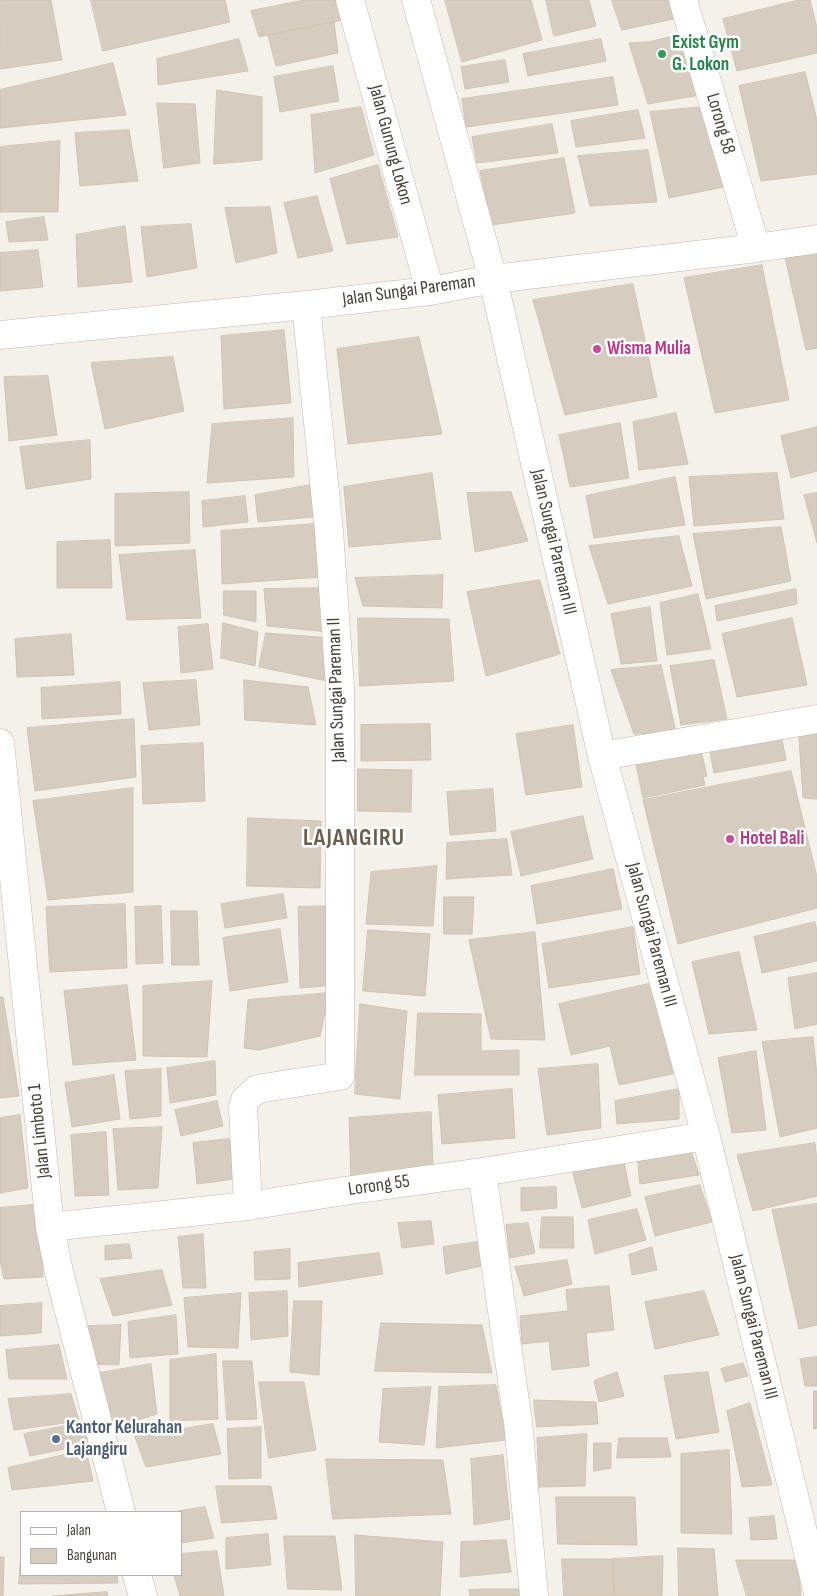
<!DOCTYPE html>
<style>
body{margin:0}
#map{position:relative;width:817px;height:1596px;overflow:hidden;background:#f4f1ea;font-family:"Sofia Sans Condensed",sans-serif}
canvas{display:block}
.legend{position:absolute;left:20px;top:1511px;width:162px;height:65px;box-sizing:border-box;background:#fff;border:1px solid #b6b3af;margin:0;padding:6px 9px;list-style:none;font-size:15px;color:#484138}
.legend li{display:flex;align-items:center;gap:10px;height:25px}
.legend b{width:25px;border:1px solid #b6b3af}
</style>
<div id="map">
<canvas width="817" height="1596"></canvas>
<ul class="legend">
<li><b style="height:6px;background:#fff"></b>Jalan</li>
<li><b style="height:14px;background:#d6ccbf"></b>Bangunan</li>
</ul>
</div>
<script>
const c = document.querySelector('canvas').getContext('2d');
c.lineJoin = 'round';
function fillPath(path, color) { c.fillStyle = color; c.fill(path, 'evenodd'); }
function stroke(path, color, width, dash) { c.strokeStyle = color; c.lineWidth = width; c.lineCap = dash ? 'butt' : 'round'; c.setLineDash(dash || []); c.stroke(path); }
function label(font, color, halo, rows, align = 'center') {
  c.font = font + ' "Sofia Sans Condensed",sans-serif'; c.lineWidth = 5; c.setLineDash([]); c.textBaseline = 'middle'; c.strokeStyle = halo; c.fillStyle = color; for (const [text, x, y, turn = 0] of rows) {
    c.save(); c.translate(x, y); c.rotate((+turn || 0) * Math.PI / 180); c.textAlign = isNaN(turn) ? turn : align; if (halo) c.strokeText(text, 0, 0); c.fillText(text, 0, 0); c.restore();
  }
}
const building = new Path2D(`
 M0,0h51l11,60 -62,9z
 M91,0h134l5,22 -127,29z
 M305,0h36l6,19 -88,18 -8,-26z
 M445,0h86l11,40 -80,22z
 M546,0h43l7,26 -42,10z
 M612,0h61l5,18 -56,12z
 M799,0h11l7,28v25l-80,18 -14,-52z
 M334,22l4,31 -62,13 -8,-30z
 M683,34l17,61 -52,9 -19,-61 19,-1z
 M239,39l9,32 -90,14 -1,-26z
 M601,39l5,22 -78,15 -5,-22z
 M505,60l4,22 -44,7 -4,-22z
 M113,63l13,52 -126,13v-38z
 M333,66l6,35 -59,11 -6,-35z
 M805,72l12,48v54l-56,7 -22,-95z
 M613,77l5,28 -152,22 -4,-28z
 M217,90l45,7v63l-48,4z
 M157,103l38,1 5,59 -36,5z
 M361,107l13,48 -59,18 -4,-58z
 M702,107l27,79 -60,12 -19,-86z
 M638,110l7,28 -69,9 -5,-26z
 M552,124l6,29 -81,10 -5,-26z
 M129,130l9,51 -58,5 -5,-53z
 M60,141l-2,71h-58v-65z
 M648,150l9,52 -67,4 -12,-50z
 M564,158l11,55 -84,12 -11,-54z
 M378,165l20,72 -51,7 -17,-65z
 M317,196l16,55 -35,7 -14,-55z
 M270,207l7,46 -41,10 -11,-55z
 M44,217l4,23 -39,2 -3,-20z
 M191,224l6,44 -50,9 -6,-50z
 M125,226l7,56 -54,5 -2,-52z
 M817,248v100l-11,2 -22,-97z
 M38,250l5,37 -43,4v-38z
 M762,265l27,135 -74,13 -31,-135z
 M633,284l24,113 -92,18 -32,-115z
 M284,330l7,73 -67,6 -3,-73z
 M419,337l23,97 -94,10 -11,-95z
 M173,357l11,54 -79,18 -14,-66z
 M48,376l9,59 -48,6 -5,-64z
 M676,413l12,51 -49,6 -6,-48z
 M293,418l1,59 -87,6 5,-59z
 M620,423l9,55 -59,9 -11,-52z
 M817,427v44l-26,7 -10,-42z
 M90,440l1,39 -65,10 -6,-42z
 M432,473l9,66 -92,8 -5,-60z
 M777,473l7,46 -90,7 -5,-49z
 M675,477l10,48 -91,13 -8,-42z
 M311,485l3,32 -56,5 -3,-27z
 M189,492l1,51 -75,3v-52z
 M511,492l17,49 -53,11 -8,-59z
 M817,493v50l-13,-48z
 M245,496l3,26 -45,5 -1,-26z
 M315,524l8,53 -101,7 -1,-53z
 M781,527l10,54 -85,18 -13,-65z
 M679,536l13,50 -84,18 -19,-58z
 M110,540l2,48h-55v-46z
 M195,550l6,68 -74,2 -8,-65z
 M443,575l-1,33 -79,-2 -8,-28z
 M540,580l20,74 -74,22 -19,-84z
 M326,588l3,44 -62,-6 -3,-37z
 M796,589l1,15 -80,17 -2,-15z
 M224,591h32v31l-32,-7z
 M698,594l13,55 -44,6 -7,-52z
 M650,607l7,54 -36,3 -10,-50z
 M358,618l91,1 5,62 -94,5z
 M792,618l15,67 -70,12 -15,-63z
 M223,623l35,9 -3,34 -34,-8z
 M208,624l5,45 -32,4 -3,-46z
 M266,633l65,5 -4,43 -68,-14z
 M71,634l3,41 -57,2 -2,-38z
 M714,660l13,59 -46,6 -11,-59z
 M661,665l15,67 -42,2 -23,-64z
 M196,680l4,45 -51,5 -6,-47z
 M244,680l64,7 8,38 -71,-5z
 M120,682l1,32 -79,5 -1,-31z
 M134,719l2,58 -101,14 -8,-63z
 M817,722v77l-14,-1 -5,-74z
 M430,724l1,36 -70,1v-36z
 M573,725l9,62 -56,8 -10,-61z
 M780,729l6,31 -72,13 -6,-31z
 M699,742l8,34 -4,1 2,8 -62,13 -9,-43z
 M203,743l2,58 -62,3 -2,-58z
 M358,769l54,1 -1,42 -53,-1z
 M791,771l26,106v31l-139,36 -35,-144z
 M133,788v104l-85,8 -15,-99z
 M493,789l3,42 -46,4 -3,-43z
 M583,816l10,43 -72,17 -10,-44z
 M248,818l73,3 -1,67 -73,-2z
 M507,839l5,36 -66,4 1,-36z
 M437,866l-4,60 -67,-2 5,-52z
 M613,869l9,40 -85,15 -6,-38z
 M283,894l4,24 -62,10 -4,-24z
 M444,897h30l-2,37h-28z
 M125,904l2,64 -77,4 -4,-65z
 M161,906l2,57 -27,1 -1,-57z
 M334,906l1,79 -35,3 -2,-81z
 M171,911h26l2,54h-27z
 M815,922l2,9v30l-55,12 -8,-36z
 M633,927l7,47 -91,14 -7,-44z
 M280,929l8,53 -58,9 -7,-53z
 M368,930l62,4 -5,62 -62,-5z
 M535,932l10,108 -54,-1 -22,-99z
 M739,952l18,78 -48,4 -17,-72z
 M817,973v51l-22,5 -7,-51z
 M212,981l-5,76 -64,-1v-70z
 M653,983l20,91 -54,11 -9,-39 -39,9 -12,-51z
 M127,985l9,75 -63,5 -9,-74z
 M329,993l-9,43 -61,14 -15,-2 4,-48z
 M0,997h3l16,99 -19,2z
 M360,1004l47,7 -7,88 -45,-5z
 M418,1013l63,1v37l38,-1v25h-104z
 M813,1037l4,38v53l-37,9 -18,-95z
 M756,1051l10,79 -34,3 -14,-75z
 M215,1061l1,34 -46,8 -3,-35z
 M598,1064l3,64 -54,7 -9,-66z
 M161,1069v47l-31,3 -5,-48z
 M114,1075l6,44 -48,8 -7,-44z
 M512,1089l3,49 -73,6 -4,-49z
 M679,1089v30l-62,5 -2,-23z
 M217,1101l6,25 -42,10 -6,-26z
 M431,1112l2,56 -82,12 -2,-62z
 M20,1115l8,73 -28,5v-75z
 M162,1127l-4,61 -40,2 -5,-61z
 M106,1132l3,63 -34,1 -4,-61z
 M229,1139l5,40 -37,5 -4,-41z
 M815,1143l2,18v35l-64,15 -16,-56z
 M689,1144l10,31 -59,9 -3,-31z
 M623,1157l8,39 -49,12 -10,-39z
 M700,1185l12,37 -57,14 -10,-39z
 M556,1187l1,21 -36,3v-23z
 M41,1204l2,73 -39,2 -4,-18v-53z
 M817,1204v121l-18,4 -27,-119z
 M637,1209l9,31 -51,14 -7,-34z
 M542,1217h31l1,31h-34z
 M431,1221l3,23 -32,4 -4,-25z
 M528,1223l7,30 -25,5 -4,-33z
 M203,1234l3,54h-23l-5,-51z
 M483,1241l3,24 -40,9 -3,-27z
 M129,1244l3,14 -27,2v-14z
 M652,1247l5,23 -25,5 -3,-20z
 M290,1249v30l-35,1 -1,-28z
 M379,1253l4,21 -84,13 -1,-24z
 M567,1260l5,24 -48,12 -9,-29z
 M162,1270l10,35 -59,11 -13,-37z
 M609,1286l5,44 -28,3 3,33 -37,4 -3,-29 -27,3 -2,-28 48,-5 -2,-21z
 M287,1291l1,45 -37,4 -2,-47z
 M704,1291l15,44 -64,14 -10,-47z
 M241,1293l-3,55 -50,-1 -4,-49z
 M294,1301h28l-3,74 -29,-3z
 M42,1303l-1,30 -41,3v-30z
 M176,1315l2,39 -48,4 -2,-36z
 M381,1323l101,2 10,48 -117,-2z
 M121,1325l-2,40 -29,-1 -2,-38z
 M59,1345l8,34h-58l-3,-29z
 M216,1354l2,65 -48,2v-61z
 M817,1357v29h-12l-5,-27z
 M223,1361h29l5,58 -30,1z
 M743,1363l5,13 -23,6 -4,-13z
 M151,1364l6,50 -47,15 -11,-56z
 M617,1372l7,24 -25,6 -5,-21z
 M708,1372l11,60 -43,7 -12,-63z
 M259,1382h45l12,68 -47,8z
 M496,1385l10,55 -70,8 3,-61z
 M431,1387l-7,58 -45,-3 4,-53z
 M814,1391h3v37l-3,1z
 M71,1394l8,27 -65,9 -6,-31z
 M534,1400l62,2 2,22 -61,3z
 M750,1403l22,82 -30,2 -15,-76z
 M81,1423l8,21 -59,12 -6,-22z
 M213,1424l8,30 -75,13 -11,-30z
 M261,1427v51l-32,1 -2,-50z
 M587,1434l-2,52 -46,1 -2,-49z
 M619,1438h48l4,19 -54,1z
 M594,1443h17v25l-17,3z
 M86,1450l7,31 -81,9 -4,-22z
 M729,1450l3,84 -51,-1v-79z
 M503,1455l7,64 -36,6 -3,-66z
 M326,1459l117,1 8,54 -118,5z
 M216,1486h55l6,33 -55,4z
 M556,1497h79l2,48 -79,-1z
 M205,1507l9,31 -33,5v-31h-8z
 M774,1516l3,23 -26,1 -2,-22z
 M268,1534l3,31 -45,4v-31z
 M355,1535l88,7 -3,54h-84z
 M284,1536h51l7,54 -54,-1z
 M506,1540l5,32 -51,5 1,-35z
 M678,1548l36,1 4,47h-39z
 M217,1551l7,45h-44l-6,-21h7v-21z
 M21,1554v21h96l1,8 -99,1z
 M663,1556l-1,40h-48l-1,-37z
 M0,1557h4l-1,39h-3z
 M562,1559h51l1,37h-50z
 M736,1560h61l4,36h-54z
 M480,1589h41v7h-51l-1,-6z
 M107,1592l1,4h-55z`);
const minor = new Path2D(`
 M350,0l80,291
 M416,0l77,279 109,477 104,380 111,453
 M683,0l73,248
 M0,335l306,-30 124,-14 63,-12 263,-31 61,-9
 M0,743l50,484 9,45 62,240
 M602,756l215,-37
 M482,1172l36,250 16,174
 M248,1206l-5,-99 2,-7 12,-11 83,-13v-389l-11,-156 -23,-226
 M50,1227l198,-21 96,-15 138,-19 224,-36
 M137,1575l6,21`);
const markers = [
 [662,54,5,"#2e9e5b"],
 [597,349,5,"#d1479c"],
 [730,839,5,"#d1479c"],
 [56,1439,5,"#5c6f8a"]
];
const leisureNames = [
 ["Exist Gym",672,43],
 ["G. Lokon",672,65]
];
const streetNames = [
 ["Lorong 58",720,124,74],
 ["Jalan Gunung Lokon",390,145,75],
 ["Jalan Sungai Pareman",409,291,-8],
 ["Jalan Sungai Pareman III",553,542,77],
 ["Jalan Sungai Pareman II",337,690,-92],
 ["Jalan Sungai Pareman III",651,935,75],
 ["Jalan Limboto 1",40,1131,-96],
 ["Lorong 55",379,1186,-8],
 ["Jalan Sungai Pareman III",753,1327,76]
];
const hotelNames = [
 ["Wisma Mulia",607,349],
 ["Hotel Bali",740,839]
];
const serviceNames = [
 ["Kantor Kelurahan",66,1428],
 ["Lajangiru",66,1450]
];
const districtNames = [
 ["LAJANGIRU",354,839]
];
fillPath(building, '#d6ccbf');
stroke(building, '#d0c4b2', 1);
stroke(minor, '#c0b8ac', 29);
stroke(minor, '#fff', 28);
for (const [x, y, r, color] of markers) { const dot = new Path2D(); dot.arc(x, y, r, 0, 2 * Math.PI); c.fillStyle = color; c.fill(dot); stroke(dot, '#fff', 2); }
label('bold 19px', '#27864d', '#fff', leisureNames, 'left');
label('19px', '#484138', '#fff', streetNames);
label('bold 19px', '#b23c85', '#fff', hotelNames, 'left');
label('bold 19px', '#4e5e75', '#fff', serviceNames, 'left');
c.letterSpacing = '1px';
label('bold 24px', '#6b5f4f', '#fff', districtNames);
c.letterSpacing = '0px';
</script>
